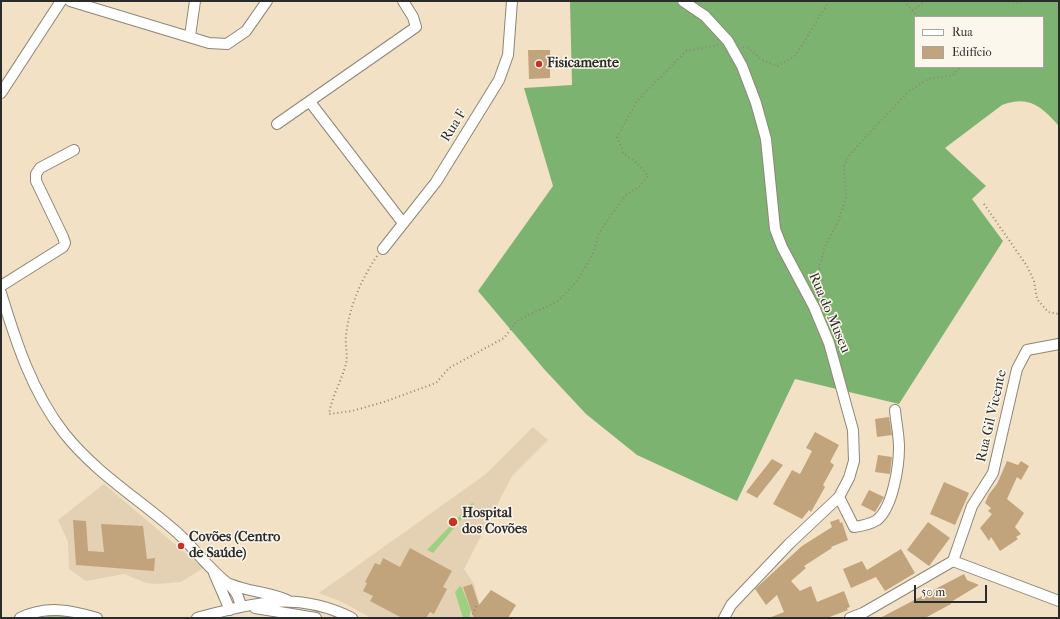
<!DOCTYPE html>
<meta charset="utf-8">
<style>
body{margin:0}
#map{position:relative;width:1060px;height:619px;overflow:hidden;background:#f2e1c4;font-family:"IM FELL French Canon",serif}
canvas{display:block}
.frame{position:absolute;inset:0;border:2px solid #2b2b2b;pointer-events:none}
.legend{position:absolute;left:914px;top:16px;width:130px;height:52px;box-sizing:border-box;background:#fbf7ec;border:1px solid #a8a59f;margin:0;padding:5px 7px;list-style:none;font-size:12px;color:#2b2b2b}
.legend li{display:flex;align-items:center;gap:8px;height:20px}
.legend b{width:20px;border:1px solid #a8a59f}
.scale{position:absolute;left:914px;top:585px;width:73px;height:18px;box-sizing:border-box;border:2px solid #2b2b2b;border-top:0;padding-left:5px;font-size:12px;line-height:14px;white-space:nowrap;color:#2b2b2b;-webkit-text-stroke:3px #fbf7ec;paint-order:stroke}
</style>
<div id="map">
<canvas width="1060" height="619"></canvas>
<div class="frame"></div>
<ul class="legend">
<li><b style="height:5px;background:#fff"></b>Rua</li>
<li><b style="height:11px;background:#c1a47c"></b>Edifício</li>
</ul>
<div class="scale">50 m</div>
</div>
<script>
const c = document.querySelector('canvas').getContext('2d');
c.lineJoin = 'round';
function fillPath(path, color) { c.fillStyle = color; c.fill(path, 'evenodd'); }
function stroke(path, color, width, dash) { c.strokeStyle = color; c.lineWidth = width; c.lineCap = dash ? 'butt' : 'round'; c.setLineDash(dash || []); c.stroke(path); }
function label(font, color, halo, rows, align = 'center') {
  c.font = font + ' "IM FELL French Canon",serif'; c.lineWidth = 3; c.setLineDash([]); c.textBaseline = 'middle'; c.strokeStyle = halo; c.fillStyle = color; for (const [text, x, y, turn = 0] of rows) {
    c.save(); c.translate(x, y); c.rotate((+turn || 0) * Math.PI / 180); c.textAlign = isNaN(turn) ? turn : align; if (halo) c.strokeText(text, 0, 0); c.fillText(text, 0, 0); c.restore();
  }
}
const built = new Path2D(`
 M533,427l15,13 -36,36 -48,93 10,15 5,19 27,15h-135l-29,-16 -23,-9 167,-119z
 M104,484l99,84 -22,14 -25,2 -10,-1 -22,-9 -38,7 -17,-12 -1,-27 -10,-22z`);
const green = new Path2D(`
 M472,503l2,1 -41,49 -6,-3z
 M460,586l2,2 9,22 -2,8h-6l-8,-26z
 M58,615l18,3h-40z`);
const forest = new Path2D(`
 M570,1h489v125c-18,-20 -30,-31 -57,-21l-57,43 41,38 -14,13 31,42 -104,163 -104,-25 -58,122 -100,-46 -51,-41 -42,-45 -66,-78 75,-105 -29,-98 48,-3zM915,17h128v50h-128z`);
const building = new Path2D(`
 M528,50h22v28l-21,1z
 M889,417l3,18 -15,2 -2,-18z
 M815,432l24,13 -9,17 4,3 -11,20 2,2 -14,25 -2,-2 -7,9 -29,-15 19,-34 8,4 12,-23 -6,-3z
 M878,455l14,2 -2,17 -15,-2z
 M772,459l11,6 -26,33 -11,-6z
 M1007,461l11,4 3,-4 8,5 -8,14 -4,-3 -10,22 17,14 -9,14 6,7 -5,3 2,2 -18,12 -9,-14 -2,4 -9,-13 12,-14 -4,-3 3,-3 -6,-5 4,-9 8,-10z
 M944,482l25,11 -14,32 -25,-11z
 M869,490l15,7 -9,15 -14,-7z
 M839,519l1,4 2,-1 6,18 -17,7 1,1 -28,18 2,2 -15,13 9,10 11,-5 6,16 27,-11 6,16 -3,1 1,2 -21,8h-58l15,-6 -7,-17 -11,10 -11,-16 47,-43 30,-19 -2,-5z
 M73,520l13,1 2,30 16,1 -3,-28 42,2 4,33 8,-1 -1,13 -78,-6z
 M928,522l22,16 -21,28 -22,-16z
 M410,548l42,23 -9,16 4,2 -13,25 -4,-2 -4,6h-24l-32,-17 3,-5 -10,-5 4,-8 -2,-1 10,-19 5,2 3,-7 17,9z
 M901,549l14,24 -30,18 -9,-14 -25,11 -8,-19 19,-8 5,9z
 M964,574l3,6 12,5 -28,17v2l-26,14h-45z
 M472,584l7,21 12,-15 25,15 -8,13h-34l-11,-31z`);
const path = new Path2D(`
 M904,1l14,16
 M1009,1l7,2 14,-2
 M912,11l13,-10
 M743,47l5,1 14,12 16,6 18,-11 33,-54
 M984,204l43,62 7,15 3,18 11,13 11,2
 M377,256c-16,24 -28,51 -31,80 -1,9 2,19 0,28 -5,18 -14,32 -17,50l23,-3 32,-9 52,-19 13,-15 55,-30 13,-17 41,-20 19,-20 15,-25 7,-23 13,-19 14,-19 13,-8 9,-11 -10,-12 -14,-10 -7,-17 20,-36 49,-50 32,-6
 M812,283l6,-9 6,-26 14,-26 8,-25 -2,-31 6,-12 58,-62 20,-13 25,-4 7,-8
 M471,618l6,-13`);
const minor = new Path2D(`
 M70,1l139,42 18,1 19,-13 21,-30
 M683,1l22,15 23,25 14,25 14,37 10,36 9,90 7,18 32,60 15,36 24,87 1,31 -5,17 -10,19 -50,47 -58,61 -7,13
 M190,36l5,-35
 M1,93l60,-92
 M310,102l93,121
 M277,124l139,-97 -3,-10 -10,-16
 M383,249l53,-67 63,-102 9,-25 4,-54
 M1,286l62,-39 2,-4 -2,-6 -27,-56v-7l4,-6 34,-18
 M1,293c15,49 31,99 63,140 31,39 72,64 109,96 15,12 26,28 40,41 14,15 24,16 28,37
 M839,497l15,30c8,-1 15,-2 23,-7 16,-13 22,-54 22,-73 0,-12 -3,-25 -4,-37
 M953,561l19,-55 21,-33 24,-104 10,-19 32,-6
 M953,561l106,40
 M214,573l16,37
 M230,584c19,8 39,8 57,16
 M255,608l61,10
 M20,618c26,-13 51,-8 77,0
 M197,618c57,-15 99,-28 155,0
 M850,618l13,-5 90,-52`);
const markers = [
 [539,64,4,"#c8321e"],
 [453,522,5,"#c8321e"],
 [181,546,4,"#c8321e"]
];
const poiNames = [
 ["Fisicamente",547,64],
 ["Hospital",462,514],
 ["dos Covões",462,530],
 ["Covões (Centro",189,538],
 ["de Saúde)",189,554]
];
const streetNames = [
 ["Rua F",454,126,-58],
 ["Rua do Museu",829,313,67],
 ["Rua Gil Vicente",992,416,-77]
];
fillPath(built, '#e4d1b4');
fillPath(green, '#9cd182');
fillPath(forest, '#7db370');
fillPath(building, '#c1a47c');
stroke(minor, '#8e8678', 12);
stroke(path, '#8e8678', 2, [1, 3]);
stroke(minor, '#fff', 10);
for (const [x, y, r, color] of markers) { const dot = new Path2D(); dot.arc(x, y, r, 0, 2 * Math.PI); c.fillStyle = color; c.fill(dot); stroke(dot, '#fbf7ec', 1.5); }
label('bold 14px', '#2b2b2b', '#fbf7ec', poiNames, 'left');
label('14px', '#2b2b2b', '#fbf7ec', streetNames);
</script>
